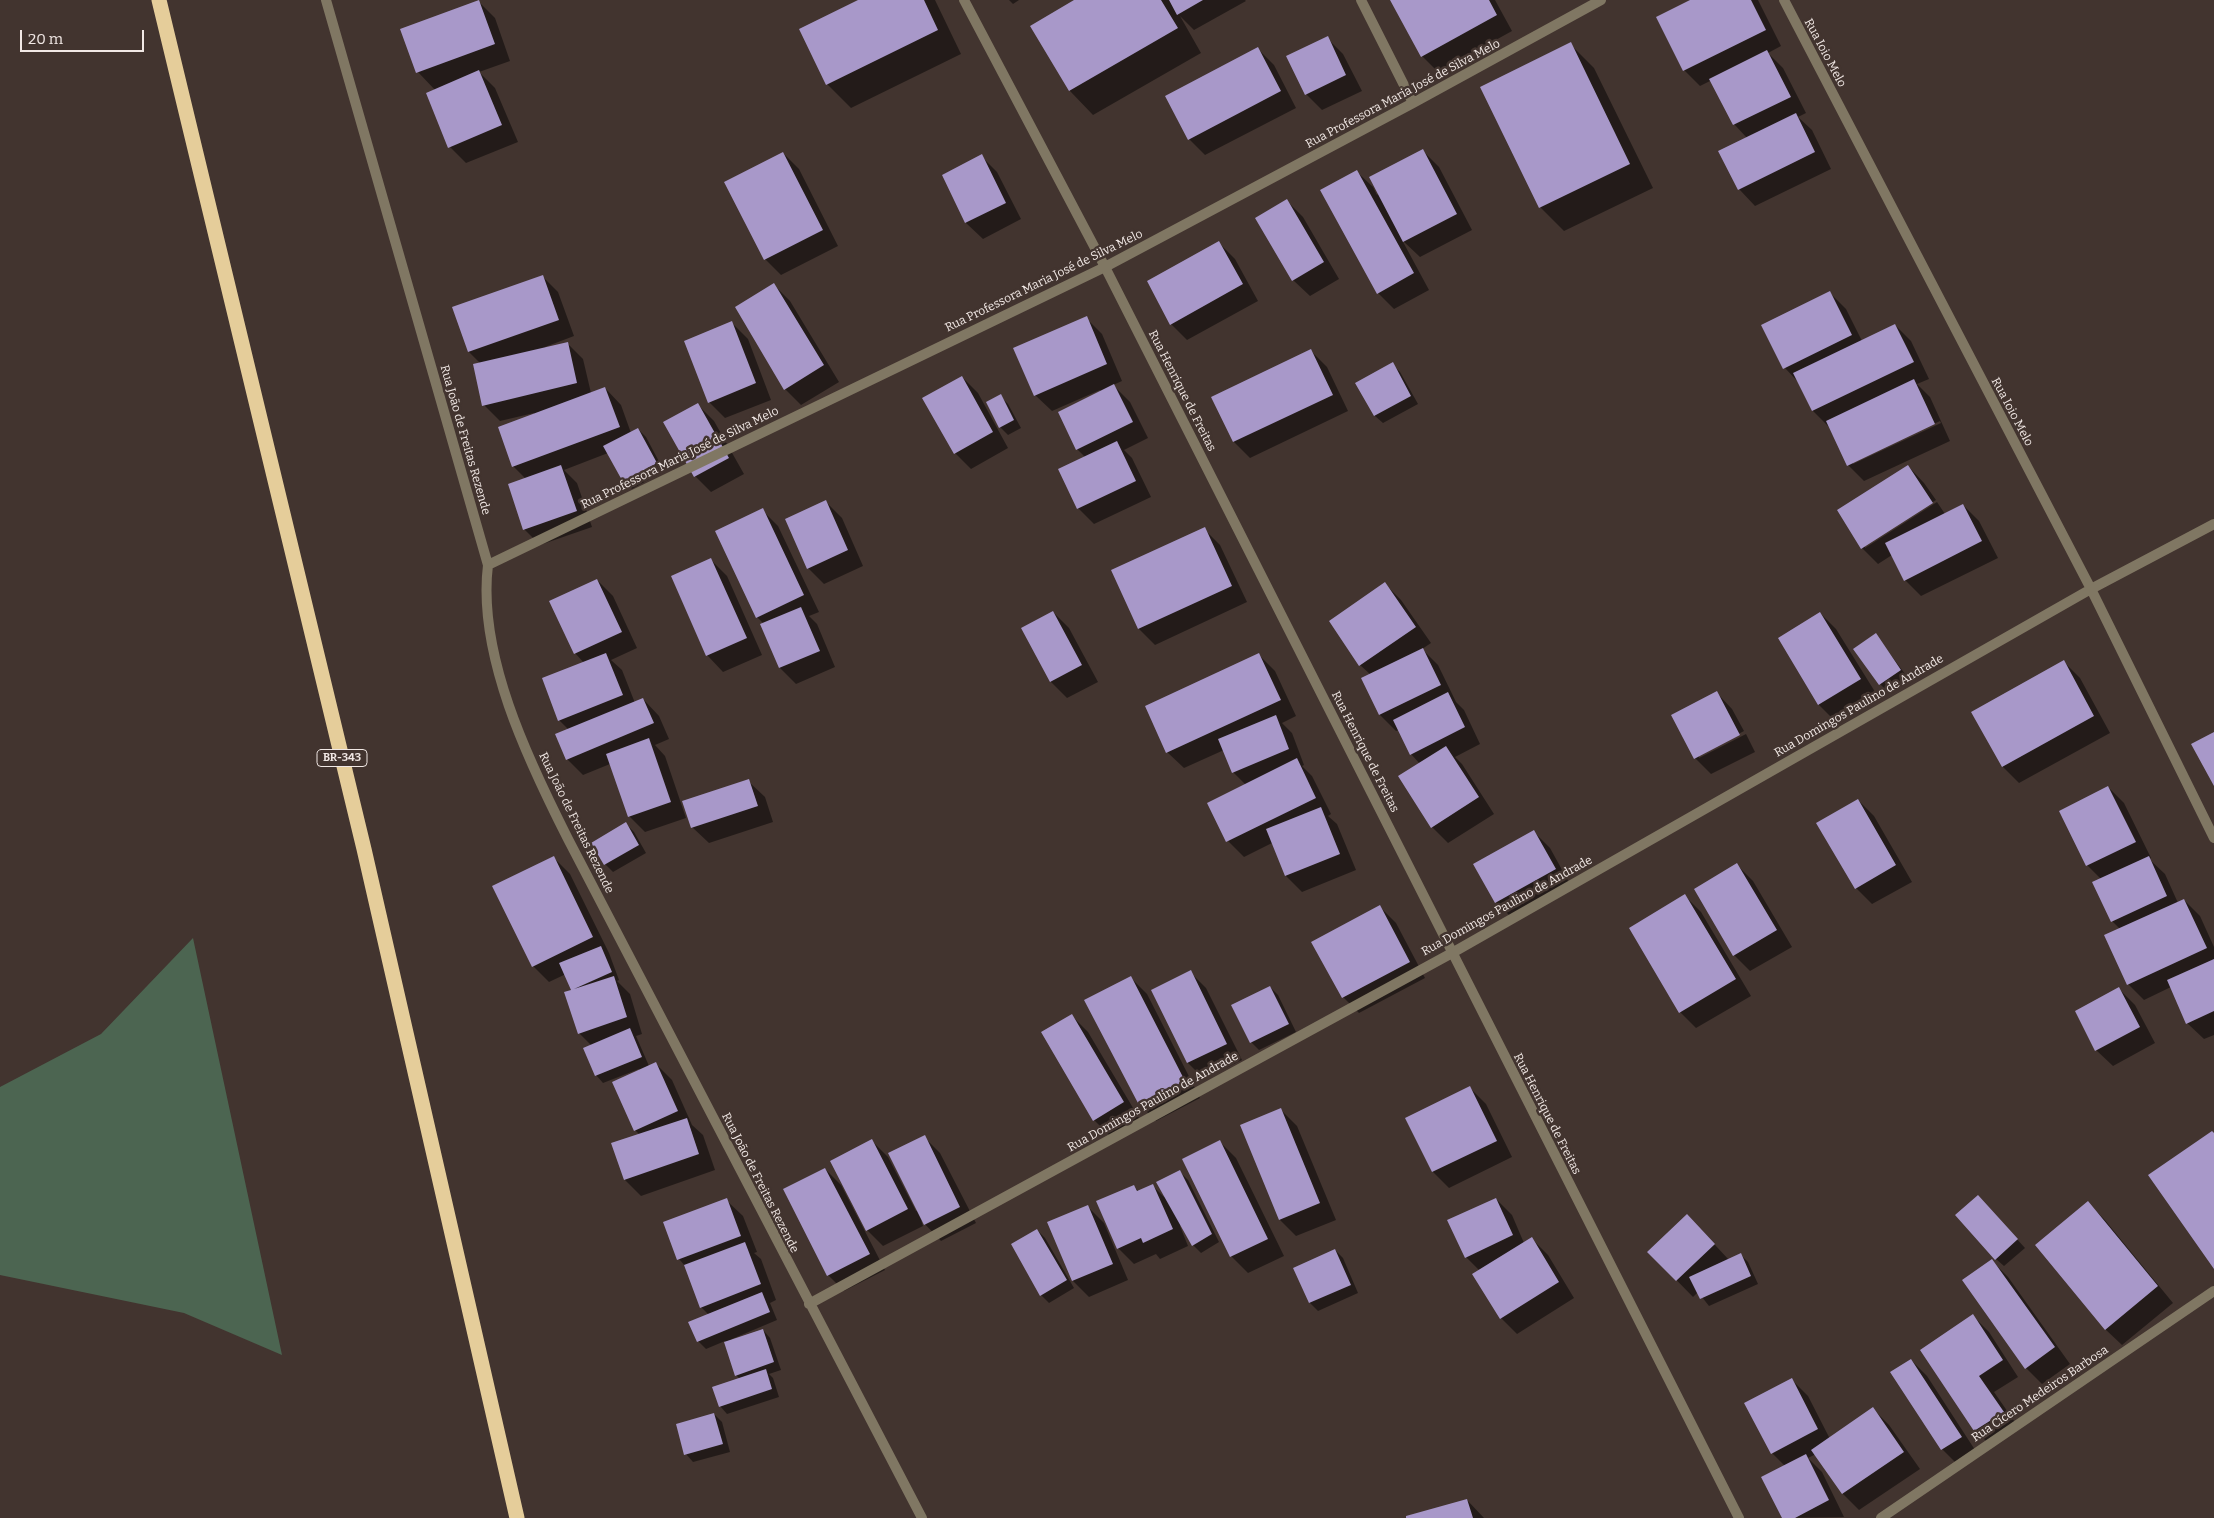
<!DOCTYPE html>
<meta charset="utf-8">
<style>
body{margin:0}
#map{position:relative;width:2214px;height:1518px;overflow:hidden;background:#42342f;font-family:Bitter,serif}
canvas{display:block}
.scale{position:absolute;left:20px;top:30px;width:124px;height:22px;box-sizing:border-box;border:2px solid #f1e8e5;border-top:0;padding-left:6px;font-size:15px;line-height:18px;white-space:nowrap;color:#f1e8e5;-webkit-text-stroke:4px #42342f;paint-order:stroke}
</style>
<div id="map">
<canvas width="2214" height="1518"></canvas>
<div class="scale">20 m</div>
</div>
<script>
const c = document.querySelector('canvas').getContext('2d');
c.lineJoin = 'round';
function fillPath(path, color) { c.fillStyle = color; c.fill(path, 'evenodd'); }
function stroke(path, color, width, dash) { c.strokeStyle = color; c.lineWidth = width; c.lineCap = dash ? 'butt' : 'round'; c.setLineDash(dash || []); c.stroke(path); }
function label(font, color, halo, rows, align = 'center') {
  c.font = font + ' Bitter,serif'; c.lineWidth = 5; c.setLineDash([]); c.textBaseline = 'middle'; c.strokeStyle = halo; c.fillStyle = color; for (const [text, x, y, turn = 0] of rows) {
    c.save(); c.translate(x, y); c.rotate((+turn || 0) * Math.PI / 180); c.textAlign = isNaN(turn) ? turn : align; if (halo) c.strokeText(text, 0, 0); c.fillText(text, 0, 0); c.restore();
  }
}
const green = new Path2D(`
 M193,938l89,417 -98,-42 -184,-38v-188l101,-53z`);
const shadow = new Path2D(`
 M861,0h74l26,54 -110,54 -24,-24z
 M1009,0h10l-6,4z
 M1077,0h168l1,1 -52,29 -14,-14 21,37 -108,62 -23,-24 -39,-65z
 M1392,0h103l17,31 -74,41 -16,-16z
 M1692,0h66l23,46 -13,7 15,15 23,45 -8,4 14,13 19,39 -76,37 -16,-17 8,-51 -13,-14 -22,-44 -12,6 -16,-16z
 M479,2l16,16 15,43 -31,11 16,16 23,54 -52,21 -16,-16 -15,-57 -17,-18z
 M1327,38l16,16 19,37 -40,19 -16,-16z
 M1570,44l24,24 59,120 -89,43 -24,-24z
 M1258,49l16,16 22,43 -91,47 -16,-16z
 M1423,151l16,16 33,63 -52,27 -18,-17 27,50 -35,19 -16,-16 -22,-122 17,16 4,8z
 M783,153l16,16 39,77 -57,29 -16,-16z
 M981,156l16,16 24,47 -38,20 -17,-16 -23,-48z
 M1287,201l16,16 36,62 -29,17 -17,-16z
 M1219,243l16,16 23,42 -71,39 -16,-16z
 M542,276l16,16 16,44 -29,11 1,1 21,-5 16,16 8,34 14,-5 16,17 10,28 7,-4 8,8 18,34 -32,18 -8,-8 -16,-28 -44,17 13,13 15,44 -52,18 -16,-16 2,-50 -13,-13 21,-53 -34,8 -16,-16 -3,-41 -12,-12 -16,-44z
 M774,285l16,16 49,81 -38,23 -16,-16z
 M1830,293l16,16 16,32 33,-16 16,16 18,38 -12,5 13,13 20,44 -86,40 -16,-16 -19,-38 -16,-16 -14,-28 -14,-15zM1940,421l1,2 -88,41v-2z
 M1086,318l16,16 20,47 -9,4 17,17 18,36 -24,12 8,8 19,39 -57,27 -16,-16 7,-51 -8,-8 24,-57 -1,-2 -48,21 -17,-16z
 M732,323l16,16 23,61 -46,18 -16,-16z
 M1311,351l16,16 21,44 -98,47 -16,-16 -22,-45z
 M1392,364l8,8 18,32 -35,19 -8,-7 -18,-33z
 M962,377l16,16 30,55 -37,21 -16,-16z
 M1000,396l8,8 13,24 -13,7 -8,-8z
 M698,405l16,16 30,53 -33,18 -16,-16z
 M1908,466l16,17 12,17 -71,45v3l72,-46 8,12 18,-9 16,16 19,37 -77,38 -16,-16 -13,-25 -14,9 -16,-16z
 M826,502l16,16 21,48 -39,18 -16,-16z
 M762,510l16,16 41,86 -10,4 8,8 18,43 -39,17 -16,-16 -19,-43 3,-1 -7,-7z
 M1204,529l16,16 27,57 -92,43 -16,-16 -26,-58z
 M711,560l16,16 35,79 -39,17 -16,-17z
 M597,580l16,16 24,52 -26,12 11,10 13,33 8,-4 16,17 10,23 -14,6 10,11 21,62 -41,14 -16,-16 -19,-52 -27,11 -16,-16 2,-29 -10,-10 25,-57 -9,-10z
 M1385,584l16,16 30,43 -9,6 16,16 18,37 8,8 16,34 -25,13 7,7 32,50 -46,29 -16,-16 -12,-63 -9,-10 -12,-24 -3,1 -16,-16 -17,-36 8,-4 -11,-10z
 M1053,612l16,16 29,54 -31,16 -16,-16 -28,-54z
 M1820,613l16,16 41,66 -42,26 -16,-16 -40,-67z
 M1876,635l32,43 -20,14 -8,-8z
 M1259,655l16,16 21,45 -14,7 10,10 12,32 -2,1 10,10 19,38 -3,2 9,8 19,46 -54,22 -16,-16 -14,-33 -28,14 -16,-16 18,-56 -13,-13 -9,-22 -40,18 -17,-16z
 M2064,662l16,16 30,55 -91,50 -16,-16 -31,-55z
 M1716,692l16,17 12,22 -45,24v3l47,-24 9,18 -44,22 -16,-16z
 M748,781l17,16 8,25 -64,21 -17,-16z
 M2108,787l16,16 27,55 -2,1 16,15 13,29 6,-3 16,16 14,31v88l-10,4 -17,-16 -16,-36 -27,13 -16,-16 -8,-55 -8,-8 -11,-42 -14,-14z
 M1858,800l16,16 38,66 -40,22 -16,-16 -38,-65z
 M626,824l8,8 12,21 -33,19 -8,-8z
 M1534,832l16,16 21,38 -59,32 -16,-16z
 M553,857l17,17 39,79 10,27 -2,1 13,13 12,40 -6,2 13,30 7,-2 16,16 20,45 11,10 12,35 -74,26 -16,-16 -12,-36 27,-9 -5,-5 4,-61 -36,14 -7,-8 -4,-29 -13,-13 -6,-42 -7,-17 -17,8 -16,-16z
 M1737,865l16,16 39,66 -42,24 -16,-16z
 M1685,896l16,16 50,84 -55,32 -16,-16 -50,-84z
 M1380,907l16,16 29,55 -66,35 -16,-16z
 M1190,972l16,16 36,72 -38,19 -16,-16 -35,-73z
 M1130,977l17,17 53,104 -44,23 -16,-16z
 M1270,987l8,8 18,37 -37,18 -8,-8z
 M2119,989l16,16 20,38 -42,23 -17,-16z
 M1072,1016l16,16 51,86 -29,18 -16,-16z
 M1470,1088l16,16 26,53 -63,31 -16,-16 -26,-54z
 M1281,1110l16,16 39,94 -40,16 -16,-16 -39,-94z
 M924,1137l16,16 36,70 -35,18 -20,-21 2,6 -40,20 -16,-16 5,-89 16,16 28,54 2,-1z
 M1220,1142l16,16 48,98 -36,17 -17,-17 -47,-97z
 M825,1169l16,16 44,85 -41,21 -16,-16z
 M1180,1172l8,8 31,62 -18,11 -8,-8 -12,-20 -1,1 8,20 -28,13 -4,-5 -22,10 -16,-16 16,-62 5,6 14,-6 11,11z
 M1496,1199l16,16 12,28 8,-4 16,16 26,43 -57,36 -16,-16 -21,-47 -14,-14z
 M726,1200l17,16 14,36 -3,1 7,6 15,41 -6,3 7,17 -45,19v1l31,-10 7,8 11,32 -12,4 4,4 6,19 -52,17 -7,-8 20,-27 -4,-4 -11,-34 -19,8 -8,-8 11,-26 -8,-8 -15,-40 -7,-8 -15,-36z
 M2088,1203l16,16 69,84 -51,42 -17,-16z
 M1985,1204l40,44 -21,18 -8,-7z
 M1088,1207l16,16 24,57 -39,17 -16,-16z
 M1037,1230l8,8 29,50 -25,15 -8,-8z
 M1703,1232l26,28 11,-6 8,8 10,22 -49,22 -11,-14 -5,5 -44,-45z
 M1335,1250l8,8 15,35 -40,18 -8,-8 -15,-35z
 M1992,1261l16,16 62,87 -28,20 -16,-16z
 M1973,1316l16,16 29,45 -24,15 25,36 -28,18 -16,-16z
 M1911,1360l16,16 50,77 -19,12 -16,-16z
 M1791,1379l17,17 22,43 43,-30 16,16 31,44 -61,41 -16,-16 -27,-40 -8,4 14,14 22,45 -61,1 2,-52 -13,-13z
 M714,1414l8,8 8,30 -37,10 -7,-8z
 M1467,1500l17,18h-77z`);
const building = new Path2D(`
 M479,0l16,44 -79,29 -16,-44z
 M858,0h66l14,30 -112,55 -27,-56z
 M1074,0h87l17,28 -109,63 -39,-65z
 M1169,0h34l-26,15z
 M1390,0h99l8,15 -76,42z
 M1690,0h61l15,30 -83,41 -27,-54z
 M1328,36l18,39 -41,20 -19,-39z
 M1571,42l59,122 -91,44 -59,-121z
 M1258,47l23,44 -93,49 -23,-44z
 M1767,50l24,47 -58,28 -24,-46z
 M479,70l23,55 -54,23 -22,-55z
 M1796,113l19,39 -77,38 -20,-39z
 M1423,149l34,65 -54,28 -34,-65z
 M783,152l40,78 -59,30 -40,-78z
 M982,154l24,49 -41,20 -23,-48z
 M1357,170l57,103 -37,21 -57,-104z
 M1287,199l37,63 -32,19 -37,-63z
 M1219,241l24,43 -73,41 -23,-44z
 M543,275l16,45 -91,32 -16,-45z
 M774,283l50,82 -40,25 -49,-83z
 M1830,291l22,44 -69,34 -22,-44z
 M1087,316l20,48 -73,32 -21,-48z
 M732,321l24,62 -48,20 -24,-62z
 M1895,324l19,38 -102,49 -19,-38z
 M568,342l9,41 -95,23 -9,-42z
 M1311,349l22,46 -100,47 -22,-45z
 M1393,362l18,34 -37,20 -19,-33z
 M962,376l31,56 -39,22 -32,-56z
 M1914,379l21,45 -88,42 -21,-45z
 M1114,384l19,38 -57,28 -18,-38z
 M605,387l15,40 -108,40 -14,-40z
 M1001,394l13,26 -15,8 -13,-26z
 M698,403l31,55 -35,19 -31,-55z
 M638,428l19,35 -34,19 -20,-36z
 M1117,441l19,40 -59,28 -19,-40z
 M561,465l16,46 -54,19 -15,-46z
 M1908,465l25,38 -72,46 -24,-39z
 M826,500l22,50 -41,19 -22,-50z
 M1963,504l19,37 -78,40 -19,-38z
 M763,508l41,87 -48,23 -41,-87z
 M1205,527l27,59 -94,43 -27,-59z
 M711,558l36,80 -41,18 -35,-80z
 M597,579l25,53 -48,22 -25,-53z
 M1385,582l31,45 -57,39 -30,-45z
 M801,607l19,44 -41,17 -19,-44z
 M1053,611l29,54 -32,17 -29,-54z
 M1820,612l41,67 -43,26 -40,-67z
 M1876,633l25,37 -22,15 -26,-36z
 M1423,648l18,37 -62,30 -18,-37z
 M606,653l17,42 -65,26 -16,-43z
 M1259,653l22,47 -115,53 -21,-47z
 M2064,660l30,56 -92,51 -31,-55z
 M1717,691l23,44 -46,24 -23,-44z
 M1448,692l17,35 -55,28 -17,-35z
 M643,698l11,25 -88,37 -11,-26z
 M1276,715l13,34 -57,24 -14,-34z
 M2214,732v54l-23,-42z
 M649,738l22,64 -43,15 -22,-63z
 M1446,746l33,51 -48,31 -33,-52z
 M1297,758l19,40 -90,44 -19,-39z
 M749,779l9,27 -67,22 -9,-27z
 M2108,786l28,56 -50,24 -27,-55z
 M1858,799l38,66 -41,24 -39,-66z
 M1321,807l19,47 -55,22 -19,-47z
 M626,822l13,23 -35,20 -13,-22z
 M1534,830l22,39 -61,34 -22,-39z
 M554,856l39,81 -61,30 -40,-81z
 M2149,856l18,40 -56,26 -19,-40z
 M1737,863l40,67 -44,26 -39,-67z
 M1685,894l51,85 -57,34 -50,-85z
 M2184,899l23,49 -80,37 -23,-50z
 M1380,905l30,57 -68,36 -31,-56z
 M601,946l11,26 -38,17 40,-13 13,41 -49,17 -14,-42 7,-2 -12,-27z
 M2214,959v52l-28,13 -19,-44z
 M1191,970l36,74 -40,19 -36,-73z
 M1131,976l54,105 -46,24 -55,-105z
 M1270,986l19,38 -39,19 -19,-38z
 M2119,987l21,40 -45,24 -20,-40z
 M1072,1014l52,88 -31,19 -52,-89z
 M630,1028l12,29 -47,19 -12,-28z
 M656,1062l22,49 -44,20 -22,-49z
 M1470,1086l27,55 -65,31 -27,-54z
 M1281,1108l39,95 -41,17 -39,-95z
 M687,1118l12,36 -75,26 -13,-37z
 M2212,1131l2,2v136l-66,-94z
 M925,1135l35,72 -36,18 -36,-72z
 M872,1139l36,70 -42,22 -36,-70z
 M1220,1140l48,99 -38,18 -48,-98z
 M825,1168l45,86 -43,22 -44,-87z
 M1180,1170l32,64 -20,12 -36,-64z
 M1153,1184l20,45 -30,14 -2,-5 -24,11 -21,-48 38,-16 3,6z
 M1978,1195l40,44 -23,21 -40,-45z
 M727,1198l14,38 -64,24 -14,-38z
 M1496,1198l17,37 -48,23 -18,-38z
 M2088,1201l70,85 -53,44 -70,-85z
 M1088,1205l25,59 -41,17 -25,-59z
 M1687,1214l28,30 -39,37 -29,-29z
 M1037,1229l30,51 -27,16 -29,-52z
 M1532,1237l27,45 -59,37 -28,-45z
 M745,1242l16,42 -61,24 -16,-43z
 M1335,1249l16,36 -42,18 -16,-35z
 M1741,1253l10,23 -51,23 -11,-22z
 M1992,1259l63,88 -30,22 -63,-89z
 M762,1292l8,20 -73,30 -9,-20z
 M1973,1314l30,46 -24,16 25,36 -30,19 -54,-81z
 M763,1329l11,33 -39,14 -11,-34z
 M1911,1359l51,78 -21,13 -51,-78z
 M766,1369l6,20 -53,18 -7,-20z
 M1792,1378l26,51 -47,25 -27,-51z
 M1873,1407l31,45 -62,42 -31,-44z
 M714,1413l9,31 -39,11 -8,-31z
 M1806,1454l23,46 -34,18h-13l-21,-41z
 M1467,1499l6,19h-67v-2z`);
const street = new Path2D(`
 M326,0l162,565c-11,89 40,195 80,274l354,679
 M964,0l141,267 634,1251
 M1361,0l52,103
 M1784,0l307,589 123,249
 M488,565l617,-298 308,-164 188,-103
 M809,1304l643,-351 639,-364 123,-65
 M1881,1518l333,-227`);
const highway = new Path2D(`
 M159,0l205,849 153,669`);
const shields = [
 [342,758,50]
];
const shieldNames = [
 ["BR-343",342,758]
];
const streetNames = [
 ["Rua Ioio Melo",1825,53,62],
 ["Rua Professora Maria José de Silva Melo",1403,94,-28],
 ["Rua Professora Maria José de Silva Melo",1044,281,-26],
 ["Rua Henrique de Freitas",1182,391,63],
 ["Rua Ioio Melo",2012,412,62],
 ["Rua João de Freitas Rezende",465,440,74],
 ["Rua Professora Maria José de Silva Melo",680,458,-26],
 ["Rua Domingos Paulino de Andrade",1859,706,-30],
 ["Rua Henrique de Freitas",1365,752,63],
 ["Rua João de Freitas Rezende",576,823,64],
 ["Rua Domingos Paulino de Andrade",1507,906,-29],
 ["Rua Domingos Paulino de Andrade",1153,1102,-29],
 ["Rua Henrique de Freitas",1547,1114,63],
 ["Rua João de Freitas Rezende",760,1183,63],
 ["Rua Cícero Medeiros Barbosa",2040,1394,-34]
];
fillPath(green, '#4c6551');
fillPath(shadow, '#0007');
fillPath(building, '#a898c9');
stroke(street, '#807763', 10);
stroke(highway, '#e5cd9a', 15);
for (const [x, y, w] of shields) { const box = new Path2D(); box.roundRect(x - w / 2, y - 8.5, w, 17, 4); c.fillStyle = '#42342f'; c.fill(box); stroke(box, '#f1e8e5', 1); }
label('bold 11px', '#f1e8e5', null, shieldNames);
label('12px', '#f1e8e5', '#42342f', streetNames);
</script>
